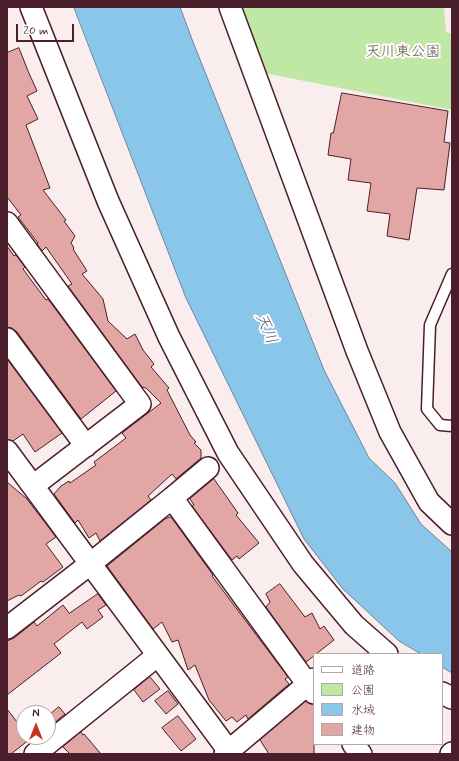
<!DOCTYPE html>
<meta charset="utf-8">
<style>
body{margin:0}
#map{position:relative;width:459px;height:761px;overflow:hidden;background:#f9eded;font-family:Mynerve,"Klee One",sans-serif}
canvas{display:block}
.frame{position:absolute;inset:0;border:8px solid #4a1f2b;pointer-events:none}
.legend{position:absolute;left:313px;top:653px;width:130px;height:92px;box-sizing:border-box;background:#fff;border:1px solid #b7a5aa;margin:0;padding:5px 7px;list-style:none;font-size:12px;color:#4a1f2b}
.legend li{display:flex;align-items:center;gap:8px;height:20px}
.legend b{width:20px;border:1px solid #b7a5aa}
.north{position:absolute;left:16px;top:705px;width:40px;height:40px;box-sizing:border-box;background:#fff;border:1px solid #b7a5aa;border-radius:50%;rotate:0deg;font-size:11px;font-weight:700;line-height:16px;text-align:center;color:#4a1f2b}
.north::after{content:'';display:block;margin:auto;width:14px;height:18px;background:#c8321e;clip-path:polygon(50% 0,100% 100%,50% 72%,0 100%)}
.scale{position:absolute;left:16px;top:24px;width:58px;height:18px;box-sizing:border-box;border:2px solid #4a1f2b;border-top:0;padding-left:5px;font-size:12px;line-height:14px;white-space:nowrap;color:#4a1f2b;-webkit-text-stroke:3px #fff;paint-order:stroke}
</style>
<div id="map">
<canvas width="459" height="761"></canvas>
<div class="frame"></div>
<ul class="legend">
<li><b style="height:5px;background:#fff"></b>道路</li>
<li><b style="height:11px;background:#bfe8a4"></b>公園</li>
<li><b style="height:11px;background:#89c6e9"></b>水域</li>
<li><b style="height:11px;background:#e2a7a4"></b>建物</li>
</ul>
<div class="north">N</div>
<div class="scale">20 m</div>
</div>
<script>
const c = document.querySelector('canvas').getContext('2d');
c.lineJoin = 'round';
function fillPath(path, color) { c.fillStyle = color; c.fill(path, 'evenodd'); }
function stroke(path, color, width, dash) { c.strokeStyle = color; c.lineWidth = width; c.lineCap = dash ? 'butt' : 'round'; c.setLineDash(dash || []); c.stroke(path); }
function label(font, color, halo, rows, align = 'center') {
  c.font = font + ' Mynerve,"Klee One",sans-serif'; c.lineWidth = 4; c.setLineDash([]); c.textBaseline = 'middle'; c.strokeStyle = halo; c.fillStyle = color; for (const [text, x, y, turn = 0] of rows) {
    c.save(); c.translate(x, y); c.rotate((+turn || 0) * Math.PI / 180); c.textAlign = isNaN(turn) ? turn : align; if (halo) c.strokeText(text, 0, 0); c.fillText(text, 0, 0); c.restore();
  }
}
const green = new Path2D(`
 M235,7h209l2,25 6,2v76l-193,-38z`);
const water = new Path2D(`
 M74,7h106l13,35 131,328 45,88 26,25 26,41 31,28v121l-10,-6v-13h-21l-22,-13 -56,-52 -39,-50 -118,-241z`);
const building = new Path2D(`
 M19,48l9,23 9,20 -10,5 11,23 -12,6 24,63 -7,2 23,30 -2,1 11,15 -4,7 3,5 -1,1 14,22 -5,3 21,25 5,22 19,18 8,-5 8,16 11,14 -3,3 18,21 -2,2 23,45 6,7 -2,1 7,7v8l-25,21 -4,-5 -24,22 3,4 -51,41 -4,-8 -7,5 -11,-18 -3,3 -21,-29 7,-8 8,-5 1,2 26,-18 -2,-3 32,-24 -4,-5 39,-30 -15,-15 -4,-1 -74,-101 4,-2 -26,-37 -4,4 -5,-7 1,-1 -20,-26 3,-2 -14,-18v-144z
 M342,93l106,18 -4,31 6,1 -6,47 -27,-2 -8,52 -22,-4 3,-22 -23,-3 4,-28 -23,-3 3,-21 -23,-4 3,-22h2z
 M7,246l7,10 2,-1 9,12 -2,2 23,31 2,-1 68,92 -35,28 -64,-87 -5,-4 -5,-1z
 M7,359l55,74 -27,19 -12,-18 -10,7 -6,-2z
 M214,479l24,34 -2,2 23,28 -20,16 -2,-3 -5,4 -40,-54 2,-1 -4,-6z
 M7,482l20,17 29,38 -10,7 17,23 -20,15 -2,-1 -20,15 -2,-1 -12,6z
 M171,517l42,58 -1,1 76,101 -3,2 4,5 -41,35 -2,-4 -9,7 -5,-5 -6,4 -17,-21 -14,-35 -7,5 -10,-30 -6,2 -10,-20 -9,7 -46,-63 58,-47z
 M280,584l25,33 7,-4 8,16 4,-3 10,14 -18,14h-2v2l-8,6 -40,-55 4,-5 -4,-8z
 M98,594l8,11 -8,5 5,7 -16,12 -5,-7 -28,22 7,9 -54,42v-54l7,-3 20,-16 3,4 26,-21 6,8z
 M150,677l10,12 -17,13 -9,-12z
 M168,691l10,13 -12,10 -11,-13z
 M306,701l8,4v49h-45l-9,-14z
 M59,707l6,7 -17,14v-12z
 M7,709l17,22v6h5l1,2 -19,15h-4z
 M178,716l18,23 -15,12 -19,-23z
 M81,732l2,3 1,-1 17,20h-31l-7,-7z`);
const lane = new Path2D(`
 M452,274l-22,51 -3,84 13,16 12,1`);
const street = new Path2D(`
 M31,7l77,194 61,136 59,116 75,111 51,61 33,29
 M230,7l127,344 33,81 39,70 23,22
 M7,223l133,181 -107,82
 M7,339l79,107
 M7,451l224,303
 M172,498l36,-30
 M7,628l83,-64 82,-66 142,195
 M442,693l10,5
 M353,744l8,10
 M35,754l123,-99
 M225,754l89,-75
 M451,754l1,-1`);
const parkNames = [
 ["天川東公園",403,53]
];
const waterNames = [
 ["天川",265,329,67]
];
fillPath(green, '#bfe8a4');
fillPath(water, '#89c6e9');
stroke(water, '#70839d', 1);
fillPath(building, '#e2a7a4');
stroke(building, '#4a1f2b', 1);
stroke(lane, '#4a1f2b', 13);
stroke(street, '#4a1f2b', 24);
stroke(lane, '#fff', 10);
stroke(street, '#fff', 21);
label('15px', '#675149', '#fff', parkNames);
label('italic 16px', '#60596e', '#fff', waterNames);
</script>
